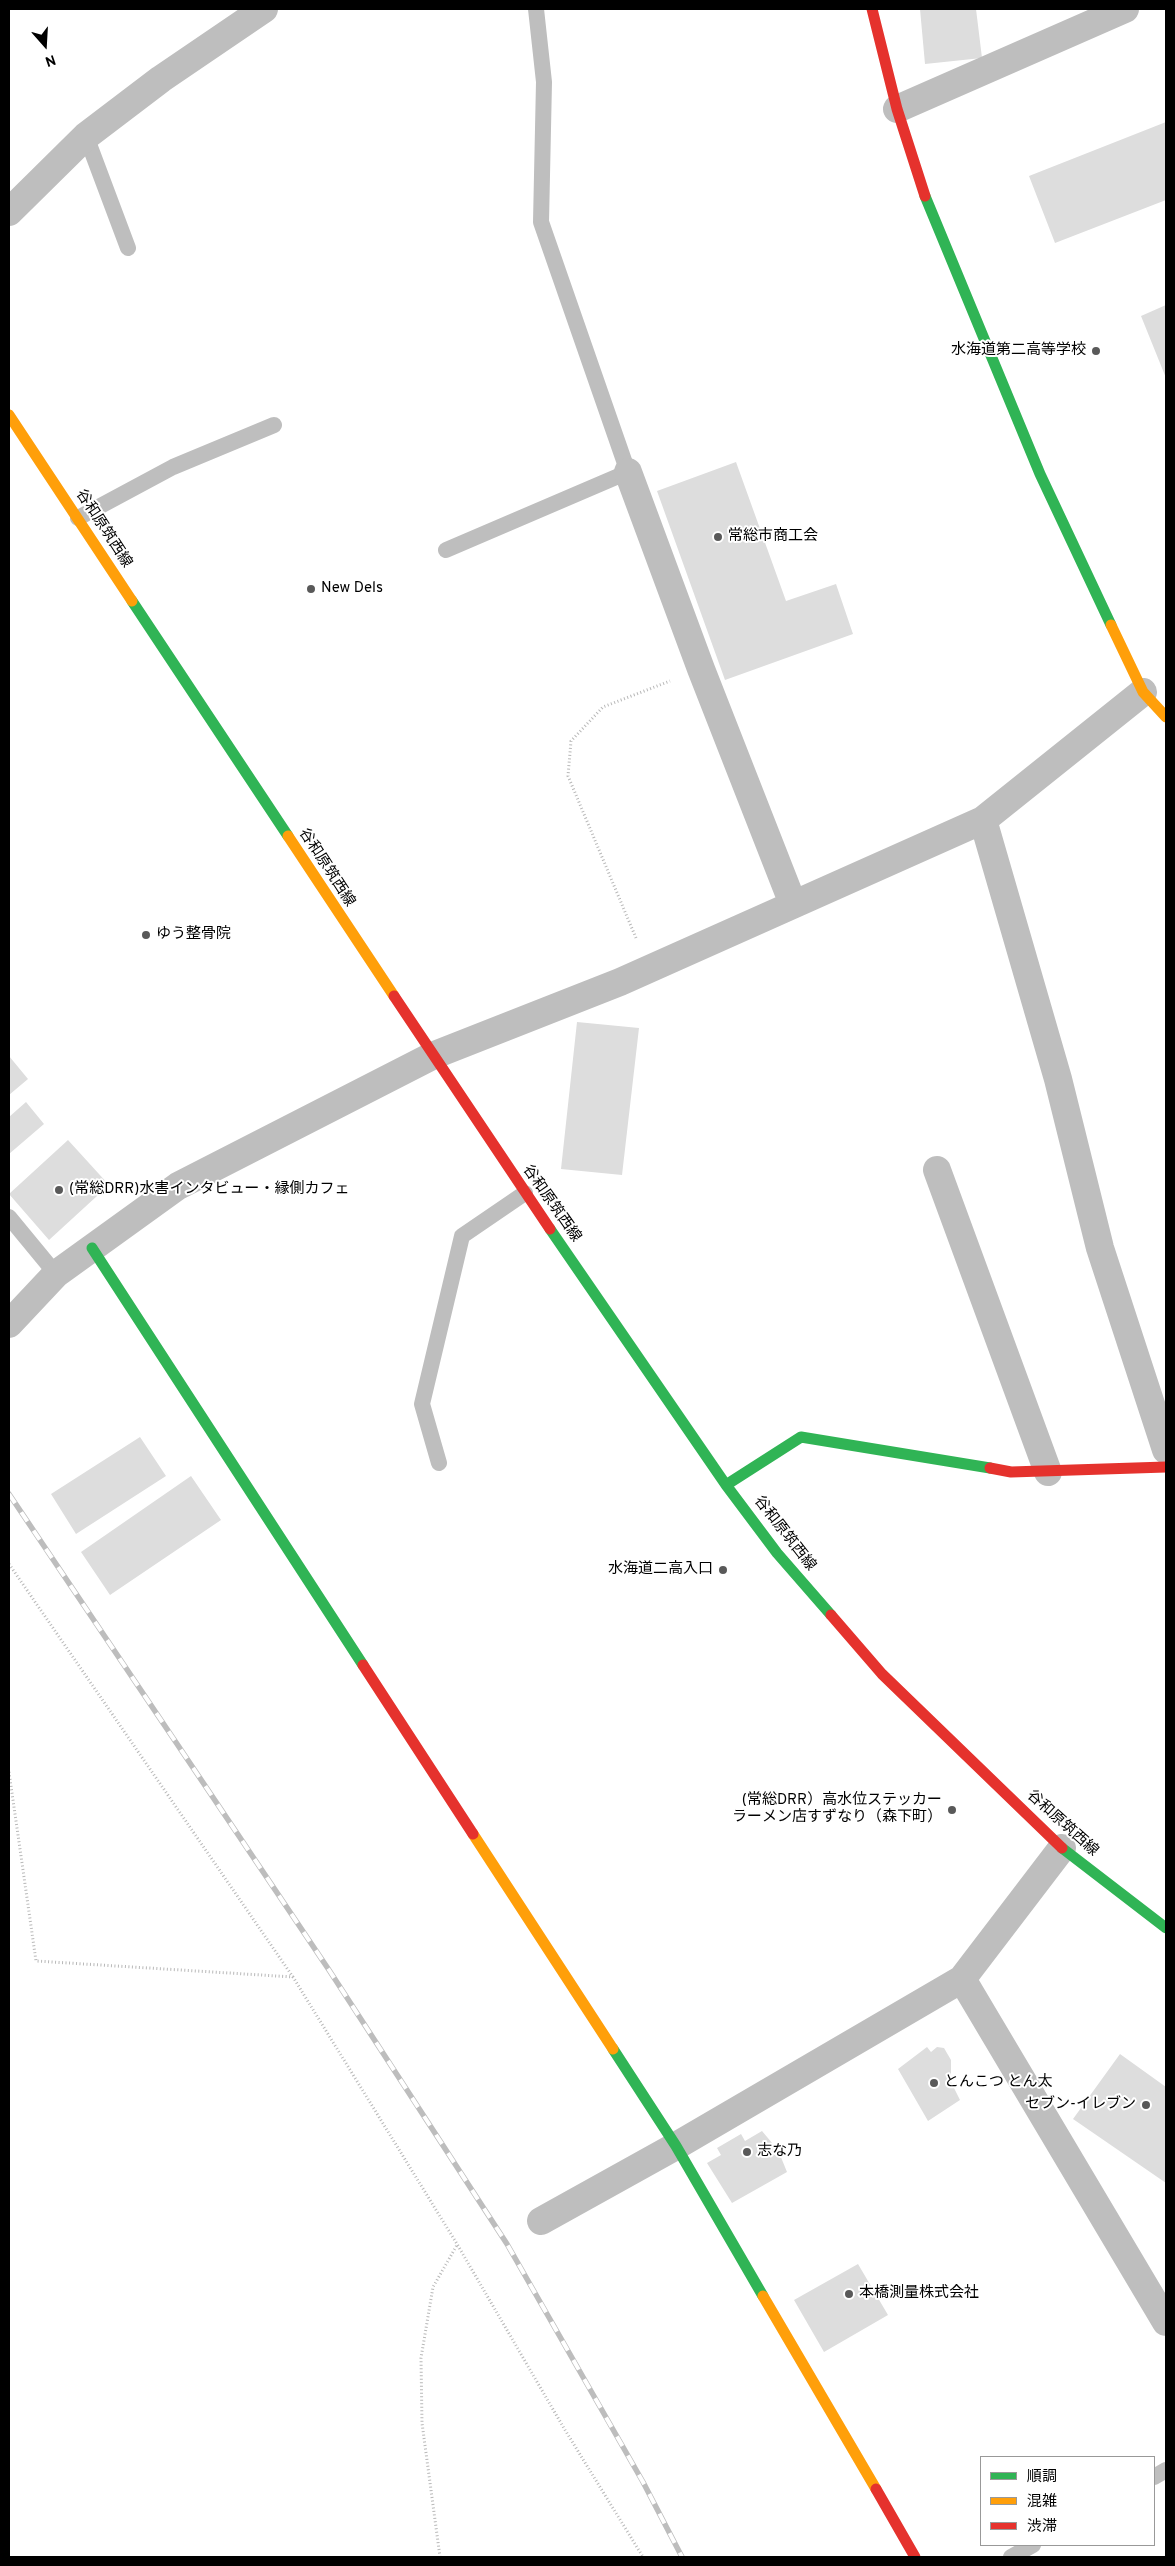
<!DOCTYPE html>
<meta charset="utf-8">
<style>
body{margin:0}
#map{position:relative;width:1175px;height:2566px;overflow:hidden;background:#fff;font-family:Overpass,"Noto Sans JP",sans-serif}
canvas{display:block}
.frame{position:absolute;inset:0;border:10px solid #000;pointer-events:none}
.legend{position:absolute;left:980px;top:2456px;width:175px;height:90px;box-sizing:border-box;background:#fff;border:1px solid #999;margin:0;padding:6px 9px;list-style:none;font-size:15px;color:#000}
.legend li{display:flex;align-items:center;gap:10px;height:25px}
.legend b{width:25px;border:1px solid #999}
.north{position:absolute;left:20px;top:20px;width:50px;height:50px;-webkit-text-stroke:4px #fff;paint-order:stroke;rotate:161deg;font-size:14px;font-weight:700;line-height:20px;text-align:center;color:#000}
.north::after{content:'';display:block;margin:auto;width:18px;height:22px;background:#000;clip-path:polygon(50% 0,100% 100%,50% 72%,0 100%)}
</style>
<div id="map">
<canvas width="1175" height="2566"></canvas>
<div class="frame"></div>
<ul class="legend">
<li><b style="height:6px;background:#30b455"></b>順調</li>
<li><b style="height:6px;background:#ff9f0a"></b>混雑</li>
<li><b style="height:6px;background:#e5322d"></b>渋滞</li>
</ul>
<div class="north">N</div>
</div>
<script>
const c = document.querySelector('canvas').getContext('2d');
c.lineJoin = 'round';
function fillPath(path, color) { c.fillStyle = color; c.fill(path, 'evenodd'); }
function stroke(path, color, width, dash) { c.strokeStyle = color; c.lineWidth = width; c.lineCap = dash ? 'butt' : 'round'; c.setLineDash(dash || []); c.stroke(path); }
function label(font, color, halo, rows, align = 'center') {
  c.font = font + ' Overpass,"Noto Sans JP",sans-serif'; c.lineWidth = 4; c.setLineDash([]); c.textBaseline = 'middle'; c.strokeStyle = halo; c.fillStyle = color; for (const [text, x, y, turn = 0] of rows) {
    c.save(); c.translate(x, y); c.rotate((+turn || 0) * Math.PI / 180); c.textAlign = isNaN(turn) ? turn : align; if (halo) c.strokeText(text, 0, 0); c.fillText(text, 0, 0); c.restore();
  }
}
const building = new Path2D(`
 M920,9h56l6,49 -57,6z
 M1166,122v78l-111,43 -26,-67z
 M1166,305v73l-25,-62z
 M736,462l50,139 50,-17 17,50 -128,46 -68,-189z
 M577,1022l62,6 -17,147 -61,-6z
 M9,1056l19,23 -19,16z
 M26,1102l18,22 -35,30v-37z
 M68,1140l41,45 -60,55 -40,-46z
 M140,1437l26,39 -90,58 -25,-40z
 M191,1476l30,44 -111,75 -29,-43z
 M927,2047l4,5 6,-5 7,1 7,12v22l9,18 -32,21 -30,-52z
 M1120,2054l46,33v96l-93,-64z
 M762,2131l16,19 9,22 -55,31 -25,-40 14,-8 -4,-7 24,-14 4,7z
 M858,2264l30,51 -64,37 -30,-52z`);
const path = new Path2D(`
 M636,938l-68,-162 3,-35 32,-34 67,-26
 M9,1564l284,413
 M9,1772l27,189 257,16 164,267 108,186 78,127
 M440,2557l-18,-134 -1,-65 12,-71 24,-42`);
const lane = new Path2D(`
 M86,136l42,112
 M78,518l95,-51 101,-42
 M446,550l182,-78 -87,-250 3,-140 -8,-73
 M9,1217l47,57
 M439,1463l-17,-59 40,-168 63,-43
 M1154,2477l12,-7
 M1011,2557l22,-12`);
const street = new Path2D(`
 M897,109l228,-100
 M9,212l77,-76 75,-57 103,-70
 M628,472l73,197 92,235
 M983,820l75,259 42,169 66,202
 M937,1170l111,302
 M9,1324l47,-50 122,-88 254,-130 188,-74 363,-162 160,-128
 M962,1979l204,343
 M541,2221l135,-75 286,-167 100,-131`);
const fast = new Path2D(`
 M925,196l115,278 71,151
 M132,601l156,235
 M550,1229l176,256 51,68 54,62
 M92,1248l271,417
 M726,1485l75,-48 189,31
 M1062,1848l104,80
 M613,2049l63,97 87,150`);
const slow = new Path2D(`
 M9,415l123,186
 M1111,625l32,67 23,25
 M288,836l106,160
 M473,1834l140,215
 M763,2296l113,193`);
const jam = new Path2D(`
 M872,9l25,100 28,87
 M394,996l156,233
 M990,1468l21,4 155,-5
 M831,1615l51,59 180,174
 M363,1665l110,169
 M876,2489l39,68`);
const rail = new Path2D(`
 M9,1494l320,476 178,274 136,238 39,75`);
const markers = [
 [1096,351,5,"#595959"],
 [718,537,5,"#595959"],
 [311,589,5,"#595959"],
 [146,935,5,"#595959"],
 [59,1190,5,"#595959"],
 [723,1570,5,"#595959"],
 [952,1810,5,"#595959"],
 [934,2083,5,"#595959"],
 [1146,2105,5,"#595959"],
 [747,2152,5,"#595959"],
 [849,2294,5,"#595959"]
];
const poiNames = [
 ["水海道第二高等学校",1086,351,"right"],
 ["常総市商工会",728,537],
 ["New Dels",321,589],
 ["ゆう整骨院",156,935],
 ["(常総DRR)水害インタビュー・縁側カフェ",69,1190],
 ["水海道二高入口",713,1570,"right"],
 ["(常総DRR）高水位ステッカー",942,1801,"right"],
 ["ラーメン店すずなり（森下町）",942,1818,"right"],
 ["とんこつ とん太",944,2083],
 ["セブン-イレブン",1136,2105,"right"],
 ["志な乃",757,2152],
 ["本橋測量株式会社",859,2294]
];
const streetNames = [
 ["谷和原筑西線",103,529,57],
 ["谷和原筑西線",326,868,57],
 ["谷和原筑西線",551,1204,55],
 ["谷和原筑西線",784,1534,52],
 ["谷和原筑西線",1062,1824,42]
];
fillPath(building, '#ddd');
stroke(path, '#b8b8b8', 3, [1, 2.5]);
stroke(lane, '#bebebe', 16);
stroke(street, '#bebebe', 28);
stroke(fast, '#30b455', 11);
stroke(slow, '#ff9f0a', 11);
stroke(jam, '#e5322d', 11);
stroke(rail, '#bdbdbd', 5.5);
stroke(rail, '#fff', 4, [11]);
for (const [x, y, r, color] of markers) { const dot = new Path2D(); dot.arc(x, y, r, 0, 2 * Math.PI); c.fillStyle = color; c.fill(dot); stroke(dot, '#fff', 2); }
label('15px', '#000', '#fff', poiNames, 'left');
label('15px', '#000', '#fff', streetNames);
</script>
